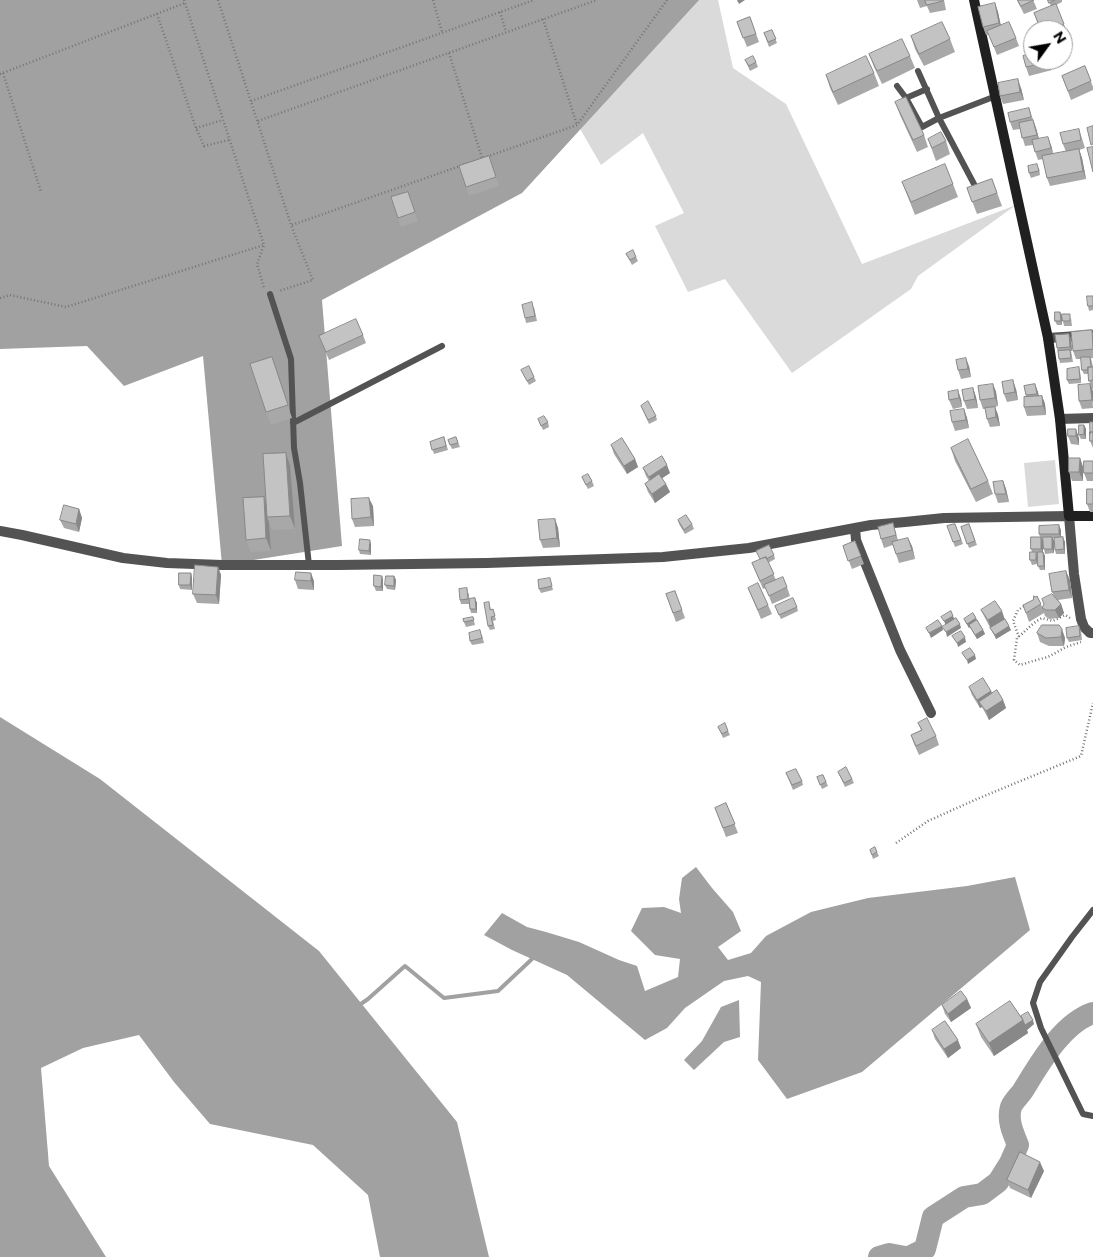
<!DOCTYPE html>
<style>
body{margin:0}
#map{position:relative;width:1093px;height:1257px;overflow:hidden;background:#fff;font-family:Montserrat,sans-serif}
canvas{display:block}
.north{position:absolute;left:1023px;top:20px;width:50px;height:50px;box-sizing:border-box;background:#fff;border:1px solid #999;border-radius:50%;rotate:58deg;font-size:14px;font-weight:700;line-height:20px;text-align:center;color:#000}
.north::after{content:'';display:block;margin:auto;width:18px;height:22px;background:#000;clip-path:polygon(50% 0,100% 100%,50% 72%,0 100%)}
</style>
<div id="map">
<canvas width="1093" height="1257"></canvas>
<div class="north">N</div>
</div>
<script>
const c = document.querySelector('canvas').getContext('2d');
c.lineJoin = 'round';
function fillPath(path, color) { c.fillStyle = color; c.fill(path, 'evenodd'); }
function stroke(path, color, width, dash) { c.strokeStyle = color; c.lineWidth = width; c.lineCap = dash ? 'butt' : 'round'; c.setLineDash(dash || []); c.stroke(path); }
const green = new Path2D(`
 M615,0h103l15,68 53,36 76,160 154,-59 -98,71 -7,13 -119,84 -67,-94 -37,13 -33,-66 29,-13 -41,-80 -42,32 -22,-38z
 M1055,460l4,44 -31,3 -4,-44z`);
const water = new Path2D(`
 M0,0h699l-177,193 -200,107 20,246 -120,19 -19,-209 -79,30 -37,-40 -87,3z
 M0,717l100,62 219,172 138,171 32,135h-109l-12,-62 -55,-50 -103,-21 -36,-42 -35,-47 -56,13 -42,20 8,98 57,91h-106z
 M696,867l16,21 21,24 8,19 -23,16 10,13 23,-7 15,-17 45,-24 57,-14 99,-12 48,-9 15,53 -168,142 -75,27 -29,-39 3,-78 -13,-6 -24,5 -39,27 -18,20 -22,12 -78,-65 -55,-25 -28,-15 18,-22 25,14 19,5 33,10 40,18 18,6 8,25 33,-14 2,-18 -25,-4 -24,-24 11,-23 22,-1 17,6 -2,-14 3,-21z
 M739,1000l1,37 -16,5 -30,28 -10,-10 18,-19 19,-34z`);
const stream = new Path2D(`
 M358,1006l10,-7 37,-33 39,32 54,-7 34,-32`);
const river = new Path2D(`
 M879,1257l10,-3 16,3
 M909,1257l16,-8 8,-32 31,-20 18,-3 16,-12 12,-19 8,-18c-5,-12 -11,-25 -7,-38 2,-5 8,-11 11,-15 17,-27 39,-68 71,-79`);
const path = new Path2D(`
 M184,0l80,245 -7,19 7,24
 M218,0l73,225 22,55 -34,11
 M433,0l9,32
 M500,12l6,20
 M157,14l39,114 8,18 25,-6
 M543,19l34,106
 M449,53l33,105
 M3,73l38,119
 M0,74l185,-71
 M251,101l283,-101
 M258,121l339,-121
 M196,128l27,-8
 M292,225l285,-100 90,-125
 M0,298l10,-3 56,12 198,-62
 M1070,618l-5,-3 -12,6 -11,-3c-10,5 -16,13 -25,20l-3,22 6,5 13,-4 15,-4 18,-10 15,-5
 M1019,637l-6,-16 5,-11 8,-5
 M896,843l32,-22 49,-22 104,-43 12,-53`);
const lane = new Path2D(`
 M918,71l21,47 35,66
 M897,86l9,12 16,29 17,-9 57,-22
 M906,98l21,-9
 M270,294l21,65 3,89 6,35 9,82
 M293,423l149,-77
 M1093,910l-21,27 -32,45 -7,21 8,25 42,86 10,2`);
const street = new Path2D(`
 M1048,338l45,-3
 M1060,419l33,-1
 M855,528l1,12 44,110 31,63
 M0,531l22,4 101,23 44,5 55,2h116l149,-2 176,-6 86,-9 122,-23 34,-3 39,-4 125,-2 5,58 7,45 3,8 6,6h3`);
const secondary = new Path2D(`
 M974,0l74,338 12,81 9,97h24`);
const wall = new Path2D(`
 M917,0h27l2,10 -16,3 -3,-7 -7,2z
 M1017,0h16l4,9 -13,5z
 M1048,0h14v2l-6,3 11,27 -4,2v-4h-23l-6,-17 17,-7z
 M995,3l3,9 3,14 15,12 3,8 -22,9 -8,-20h-3l-3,-8z
 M750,17l9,25 -12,5 -10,-25z
 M772,30l5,13 -8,4 -5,-14z
 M911,36l39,3 5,13 -31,14 -9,-17z
 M869,54l41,2 5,12 -33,16 -8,-17z
 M745,60l11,2 2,5 -8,4z
 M1033,60h16l3,10 -23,6 -3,-9z
 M1085,66l8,21v3l-22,10 -9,-24z
 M874,73l5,13 -41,19 -8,-17 -4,-13z
 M1021,88l3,12 -21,4 -3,-8z
 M895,102l29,33 4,12 -11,5 -17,-37z
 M1029,108l7,20 3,11 12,6 2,9 13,-2 -3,-8 16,-15 6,19 -6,2 3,8 4,21 -36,7 -3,-8 -4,-19 -5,1 -5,-15 -8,1 -5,-17 -7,1 -3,-8z
 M928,139l18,2 4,13 -14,7z
 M489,156l10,30 -30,10 -3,-9z
 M1039,168l1,7 -9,3 -2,-5z
 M992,179l10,27 -25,8 -10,-26z
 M902,182l51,2 5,13 -43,18z
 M408,192l10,29 -17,6 -10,-30z
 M626,254l10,3 2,4 -6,4z
 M1093,296v14l-4,1 -1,-5z
 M534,307l3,14 -11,2 -1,-5z
 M1060,312l2,4v9h-5l-2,-4z
 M1071,318l1,8h-8l-1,-5z
 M1093,332v26h-2l2,9v22h-1l1,19 -11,1 -3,-8 11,-17 -2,-10h-4l-2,-4 -1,-11h-5l-3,-8z
 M363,335l3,8 -37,17 -10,-24z
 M1071,338l1,13h-1l2,11 -13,1 -3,-15z
 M969,366l2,11 -10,2 -3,-9z
 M276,370l16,48 -21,7 -5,-13z
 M521,370l13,7 2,4 -7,4z
 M1080,372l1,11 -12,1 -2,-4z
 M993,384l3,8 2,14 -3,1 3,8 2,11 -10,1 -3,-8 -2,-10h-2l-3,-9z
 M1035,384l4,12h3l3,8 1,11 -19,1 -3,-9 2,-11 -2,-10z
 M973,388l3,9 2,11 -11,1 -3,-8z
 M1016,389l2,11 -11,2 -3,-8z
 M948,392l13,7 1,8 -9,2 -4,-9z
 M641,406l15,10 1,4 -8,4z
 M964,409l3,9 2,10 -14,3 -3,-9z
 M538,419l10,3 1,5 -6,3z
 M1093,422v26l-3,-7z
 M1084,425l2,4v10h-5l-2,-4z
 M1068,429l11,9v7l-8,-1 -3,-8z
 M444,437l4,13 -14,4 -4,-12z
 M456,437l4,10 -8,2 -4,-9z
 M611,445l24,14 3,8 -11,7 -13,-20z
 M951,448l37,33 5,13 -17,8 -21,-41z
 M286,453l4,12 5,64 -23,1 -3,-8 2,29 -20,1 -5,-12 21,-35z
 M1080,458l3,9v14h-11l-3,-9z
 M1093,461v20h-6l-3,-8z
 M643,468l27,5 -8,5 8,14 -15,11 -7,-11 -3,-8 4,-3 -3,-5z
 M582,477l10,4 2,5 -6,3z
 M1003,481l3,8 3,13 -11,1 -3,-9z
 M1093,489v23h-3l-3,-8z
 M373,506l1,20 -19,1 -3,-8z
 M79,509l3,9 -3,14 -15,-4 -4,-8z
 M555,519l3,9 2,19 -17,1 -3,-8z
 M678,520l14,4 2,5 -9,5 -6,-10z
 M893,523l5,17 14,6 3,13 -16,4 -6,-18 -9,3 -3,-9z
 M955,524l8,20 -8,3 -8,-21z
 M969,524l8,21 -8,3 -8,-21z
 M1061,530v7l4,5v12h-9l-1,-4 -1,-12h-1l1,3v12l-9,1 -1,-5 -1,-11h-1l1,3v11l2,4v14h-5l-2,-4v-13l-2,1 1,2v8l-5,1 -2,-5 2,-8 -1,-3 9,-12 -1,-3z
 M855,541l9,23 -12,5 -9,-23z
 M371,544v11l-11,-1 -1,-4z
 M774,555l1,4 -7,4 8,17 11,7 3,9 -18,8 -6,-16 -3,1 -11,-26z
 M218,567l3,8 -2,29 -22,-1 -4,-9z
 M191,573l1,5v12l-12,-1 -1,-4z
 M382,576l1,4v11h-7l-2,-5z
 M394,576l2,4 -1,10 -8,-1 -2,-4z
 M295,580l19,1v9l-16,-1z
 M1070,580l2,18 -14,2 3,4 3,9 -5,5 -10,1 -4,-3 -1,-3 -15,9 -3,-9 9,-16 2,-1 5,11 12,-11 -2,-4z
 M551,582l2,8 -12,3 -2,-4z
 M748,588l20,17 4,9 -11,5z
 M675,591l10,27 -9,4 -10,-28z
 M469,593v6l6,-1 2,5v10h-6l-1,-4 -1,-5h-8l-1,-4z
 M490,606l1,4 2,-1 3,11 -3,1 2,8 -5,1 -2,-4z
 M775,606l22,1 1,4 -17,8z
 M981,610l23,9 7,11 -15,9 -11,-21z
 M473,617l2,8 -9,2 -2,-5z
 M964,619l13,1 6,10 2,4 -8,5 -7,-12 -1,1 -3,-5z
 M1079,626l2,5 1,9 -13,2 -2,-4z
 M1037,633l28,5 -1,8h-15l-9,-4z
 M482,635l2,8 -12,2 -2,-4z
 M969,687l22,4 1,2 11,7 3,8 -17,12 -7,-13 -2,1 -8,-13z
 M918,723l18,13 3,9 -20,10 -5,-11 -3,-9 10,-5z
 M718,727l10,4 2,4 -7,3z
 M838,772l14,7 2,4 -9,4z
 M786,773l16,8 1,4 -10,5z
 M823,775l5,11 -6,3 -5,-12z
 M726,803l12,30 -12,4 -11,-29z
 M870,850l7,2 2,4 -6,3z
 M967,999l4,9 -20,14 -6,-8 -3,-9z
 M1021,1016l13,8 -7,6 1,3 -34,23 -13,-19 -5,-13z
 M932,1030l29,18 -13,10 -13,-19z
 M1044,1171l-13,27 -21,-10 -3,-8z`);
const shadedWall = new Path2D(`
 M737,0h8l-6,4z
 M995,3l3,9 4,20 -3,-9z
 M1018,79l3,9 3,12 -4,-8z
 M1033,120l3,8 4,15 -3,-8z
 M1048,137l3,8 3,11 -3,-8z
 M1079,149l3,9 4,21 -3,-8z
 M1060,312l2,4v9l-1,-4z
 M1069,334l2,4 1,13 -2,-4z
 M966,358l3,8 2,11 -3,-8z
 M1079,367l1,5 1,11 -1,-4z
 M1013,380l3,9 2,11 -3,-8z
 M993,384l3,8 2,14 -3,-8z
 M1035,384l3,8 2,10 -3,-8z
 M1090,384l3,7v12l-1,-3z
 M973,388l3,9 2,11 -3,-9z
 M958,390l3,9 1,8 -3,-9z
 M1042,396l3,8 1,11 -3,-9z
 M995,407l3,8 2,11 -4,-9z
 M964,409l3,9 2,10 -3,-8z
 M1084,425l2,4v10l-2,-5z
 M1076,429l3,9v7l-3,-9z
 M286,453l4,12 5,64 -5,-13z
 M1080,458l3,9v14l-4,-9z
 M635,459l3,8 -11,7 -3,-8z
 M667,465l3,8 -18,12 -3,-8z
 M1003,481l3,8 3,13 -3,-8z
 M666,484l4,8 -15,11 -3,-9z
 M264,497l4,12 -1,8 2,5 2,29 -5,-13z
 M369,498l4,8 1,20 -3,-9z
 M79,509l3,9 -3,14 -3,-8z
 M555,519l3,9 2,19 -3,-9z
 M1059,525l2,5v8l-2,-4z
 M1041,537l2,4v12l-2,-4z
 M1052,537l2,4v12l-2,-4z
 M1063,537l2,5v12l-1,-5z
 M908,538l4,8 3,13z
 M370,540l1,4v11l-2,-4z
 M1036,552l1,4v8l-1,-4z
 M1043,552l2,4v14l-1,-4z
 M218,567l3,8 -2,29 -3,-9z
 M1066,571l4,9 2,18 -3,-8z
 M191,573l1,5v12l-2,-5z
 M311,573l3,8v9l-3,-9z
 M382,576l1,4v11l-2,-4z
 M394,576l2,4 -1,10 -1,-4z
 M475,598l2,5v10l-1,-4z
 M1061,604l3,9 -5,5 -4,-8z
 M1002,611l3,9 -14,9 -3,-9z
 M953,616l2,4 -9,6 -2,-5z
 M976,618l2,4 -9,3 1,2 -1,1 -2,-4z
 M960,624l1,4 -14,9 -1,-5z
 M942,626l1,4 -12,8 -2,-5z
 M1009,626l2,4 -15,9 -1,-4z
 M1062,629l3,9 -1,8 -3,-9z
 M983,630l2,4 -8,5 -2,-4z
 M965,637l1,5 -8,5 -1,-4z
 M975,655l1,4 -8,5 -1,-4z
 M991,691l3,8 -15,3 3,5 -2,1 -3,-8z
 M1003,700l3,8 -17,12 -3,-9z
 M967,999l4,9 -20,14 -3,-8z
 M1023,1020h10l1,4 -7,6 1,3 -34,23 -5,-13z
 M958,1040l3,8 -13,10 -4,-9z
 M1040,1162l4,9 -13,27 -3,-8z`);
const building = new Path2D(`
 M925,0h18v1l-16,4z
 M1018,0h16l-13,6z
 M1048,0h7l-6,3z
 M995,3l4,20 -16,4 -5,-20z
 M1056,4l8,20 -15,6h-8l-7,-17z
 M750,17l6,17 -13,4 -6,-16z
 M942,22l8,17 -31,15 -8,-18z
 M1009,22l7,16 -22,9 -7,-16z
 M772,30l4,9 -8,3 -4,-9z
 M902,39l8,17 -33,15 -8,-17z
 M1033,53v7h15l1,2 -23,5 -3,-11z
 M753,56l3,6 -7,4 -4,-6z
 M866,56l8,17 -41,19 -7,-17z
 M1085,66l6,15 -23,10 -6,-15z
 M1018,79l2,13 -20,4 -2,-13z
 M906,97l18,38 -11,5 -18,-38z
 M1029,108l2,9 -21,5 -2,-9z
 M1033,120l4,15 -15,3 -3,-15z
 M1093,126v18l-2,1 -4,-17z
 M1079,129l2,11 -18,4 -3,-11z
 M941,132l5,9 -14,7 -4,-9z
 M1048,137l3,11 -16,4 -3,-12z
 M1093,147v25l-6,-24z
 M1079,149l4,22 -36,7 -5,-22z
 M489,156l7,21 -30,10 -7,-21z
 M945,164l8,20 -42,18 -9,-20z
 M1037,164l2,7 -10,2 -1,-7z
 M992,179l5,14 -25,9 -5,-14z
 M408,192l7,20 -17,6 -7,-21z
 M633,250l3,7 -6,3 -4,-6z
 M1087,296h6v10h-5z
 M532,302l3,14 -10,2 -3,-13z
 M1055,312h5l1,9h-6z
 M1062,314h8v7h-7z
 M356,319l7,16 -37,17 -7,-16z
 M1092,330l1,19 -20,2 -2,-19z
 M1069,334l1,13 -13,1 -2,-13z
 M1070,350l1,8 -12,1 -1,-8z
 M272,357l16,48 -22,7 -16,-48z
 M1081,357h9l1,10h-3v3h-6z
 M966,358l2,11 -10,1 -2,-10z
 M529,366l5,11 -7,4 -6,-11z
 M1079,367l1,12 -13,1v-11z
 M1088,367h5v13l-4,1z
 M1013,380l2,12 -11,2 -2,-12z
 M993,384l2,14 -15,2 -2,-14z
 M1035,384l2,10 -11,1 -2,-9z
 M1090,384l2,16 -13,1 -1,-16z
 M973,388l2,11 -11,2 -2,-11z
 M958,390l1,8 -10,2 -1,-8z
 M1042,396l1,10 -19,1v-10z
 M648,401l8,15 -8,4 -7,-14z
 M995,407l1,10 -9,2 -2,-11z
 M964,409l2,11 -14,2 -2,-11z
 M544,416l4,6 -7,4 -3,-7z
 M1090,422h3v10h-3v2z
 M1079,425h5v9l-5,1z
 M1068,429h8v7h-8z
 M1090,432h3v9h-3z
 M444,437l2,9 -14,4 -2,-8z
 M456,437l2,6 -8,2 -2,-5z
 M622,438l13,21 -11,7 -13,-21z
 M968,439l20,42 -17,8 -20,-41z
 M286,453l4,63 -23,1 -4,-63z
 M662,456l5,9 -18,12 -6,-9z
 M1069,458h11l-1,14h-10z
 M1084,461h9v12h-9z
 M588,474l4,7 -6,4 -4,-8z
 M659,474l7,10 -14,10 -7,-10z
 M1003,481l3,13h-11l-2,-12z
 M1087,489h6v15h-6z
 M264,497l2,41 -20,2 -3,-42z
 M369,498l2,19 -19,2 -1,-20z
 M64,505l15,4 -3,15 -16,-4z
 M686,515l6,9 -8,6 -6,-10z
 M555,519l2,19 -17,2 -2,-20z
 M893,523l3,12 -15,4 -3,-12z
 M955,524l6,16 -8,2 -6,-16z
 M969,524l6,17 -8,3 -6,-17z
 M1059,525v9h-20v-8z
 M1031,537h10v12h-10z
 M1043,537h9v12h-8z
 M1063,537l1,12 -9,1 -1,-12z
 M908,538l4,12 -16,4 -4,-12z
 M360,539l10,1 -1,11 -10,-1z
 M855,541l6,15 -13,5 -5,-15z
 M769,545l5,10 -8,4v-2l-6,2 -4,-8z
 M1030,552h6v8h-6z
 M1038,552h5l1,14h-6z
 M766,557l8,17 -14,7 -8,-18z
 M195,565l23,2 -2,28 -23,-1z
 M1066,571l3,19 -17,2 -3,-18z
 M296,572l15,1v8l-16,-1z
 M179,573h12l-1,12h-11z
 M374,575l8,1 -1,11 -7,-1z
 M386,576h8v10l-9,-1z
 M783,577l4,10 -18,9 -5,-11z
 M550,578l2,8 -13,3 -1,-9z
 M758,583l10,22 -10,5 -10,-22z
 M467,588l1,11 -8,1 -1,-11z
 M675,591l7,19 -9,3 -7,-19z
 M1052,594l9,10 -6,6h-9l-4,-2 2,-4 -2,-5z
 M1034,596l1,1 2,-1 4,8 -15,9 -3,-8 10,-5z
 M475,598l1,11h-6l-1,-10z
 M793,598l4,9 -18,8 -4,-9z
 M995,601l7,10 -14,9 -7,-10z
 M489,602l1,8 3,-1 2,7 -4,1 2,8 -5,1 -4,-23z
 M951,611l2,5 -9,5 -3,-4z
 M973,613l3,5 -9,6 -3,-5z
 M473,617l1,3 -10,2 -1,-3z
 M956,618l4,6 -14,8 -4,-5z
 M1005,619l4,7 -14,9 -5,-7z
 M938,620l4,6 -13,7 -3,-5z
 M977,620l6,10 -8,5 -6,-10z
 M1042,625h17l3,4 -1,8 -15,1 -9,-5z
 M1079,626l1,10 -13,2 -1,-10z
 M480,630l2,8 -12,3 -1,-8z
 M961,631l4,6 -8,6 -5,-7z
 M970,648l5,7 -8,5 -5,-7z
 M983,678l8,13 -14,9 -8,-13z
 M997,690l6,10 -17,11 -7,-9z
 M927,718l9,18 -20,10 -5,-11 11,-5 -4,-7z
 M725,723l3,8 -6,3 -4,-7z
 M846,767l6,12 -8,4 -6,-11z
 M796,769l6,12 -10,4 -6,-12z
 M823,775l3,7 -6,3 -3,-8z
 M726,803l9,21 -12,4 -8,-20z
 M875,847l2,5 -5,3 -2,-5z
 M961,991l6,8 -19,15 -6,-9z
 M1010,1001l13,19 -34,23 -13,-19z
 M1028,1012l5,8 -8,5 -4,-9z
 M945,1021l13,19 -14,9 -12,-19z
 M1020,1152l20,10 -12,28 -21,-10z`);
fillPath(green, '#dadada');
fillPath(water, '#a1a1a1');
stroke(stream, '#a1a1a1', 4);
stroke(river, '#a1a1a1', 22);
stroke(path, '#757575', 2.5, [1, 2.5]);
stroke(lane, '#535353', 6);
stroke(street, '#535353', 10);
stroke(secondary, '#202020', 10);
fillPath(wall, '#a8a8a8');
fillPath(shadedWall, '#888');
fillPath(building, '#c3c3c3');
stroke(building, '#888', 1);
</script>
